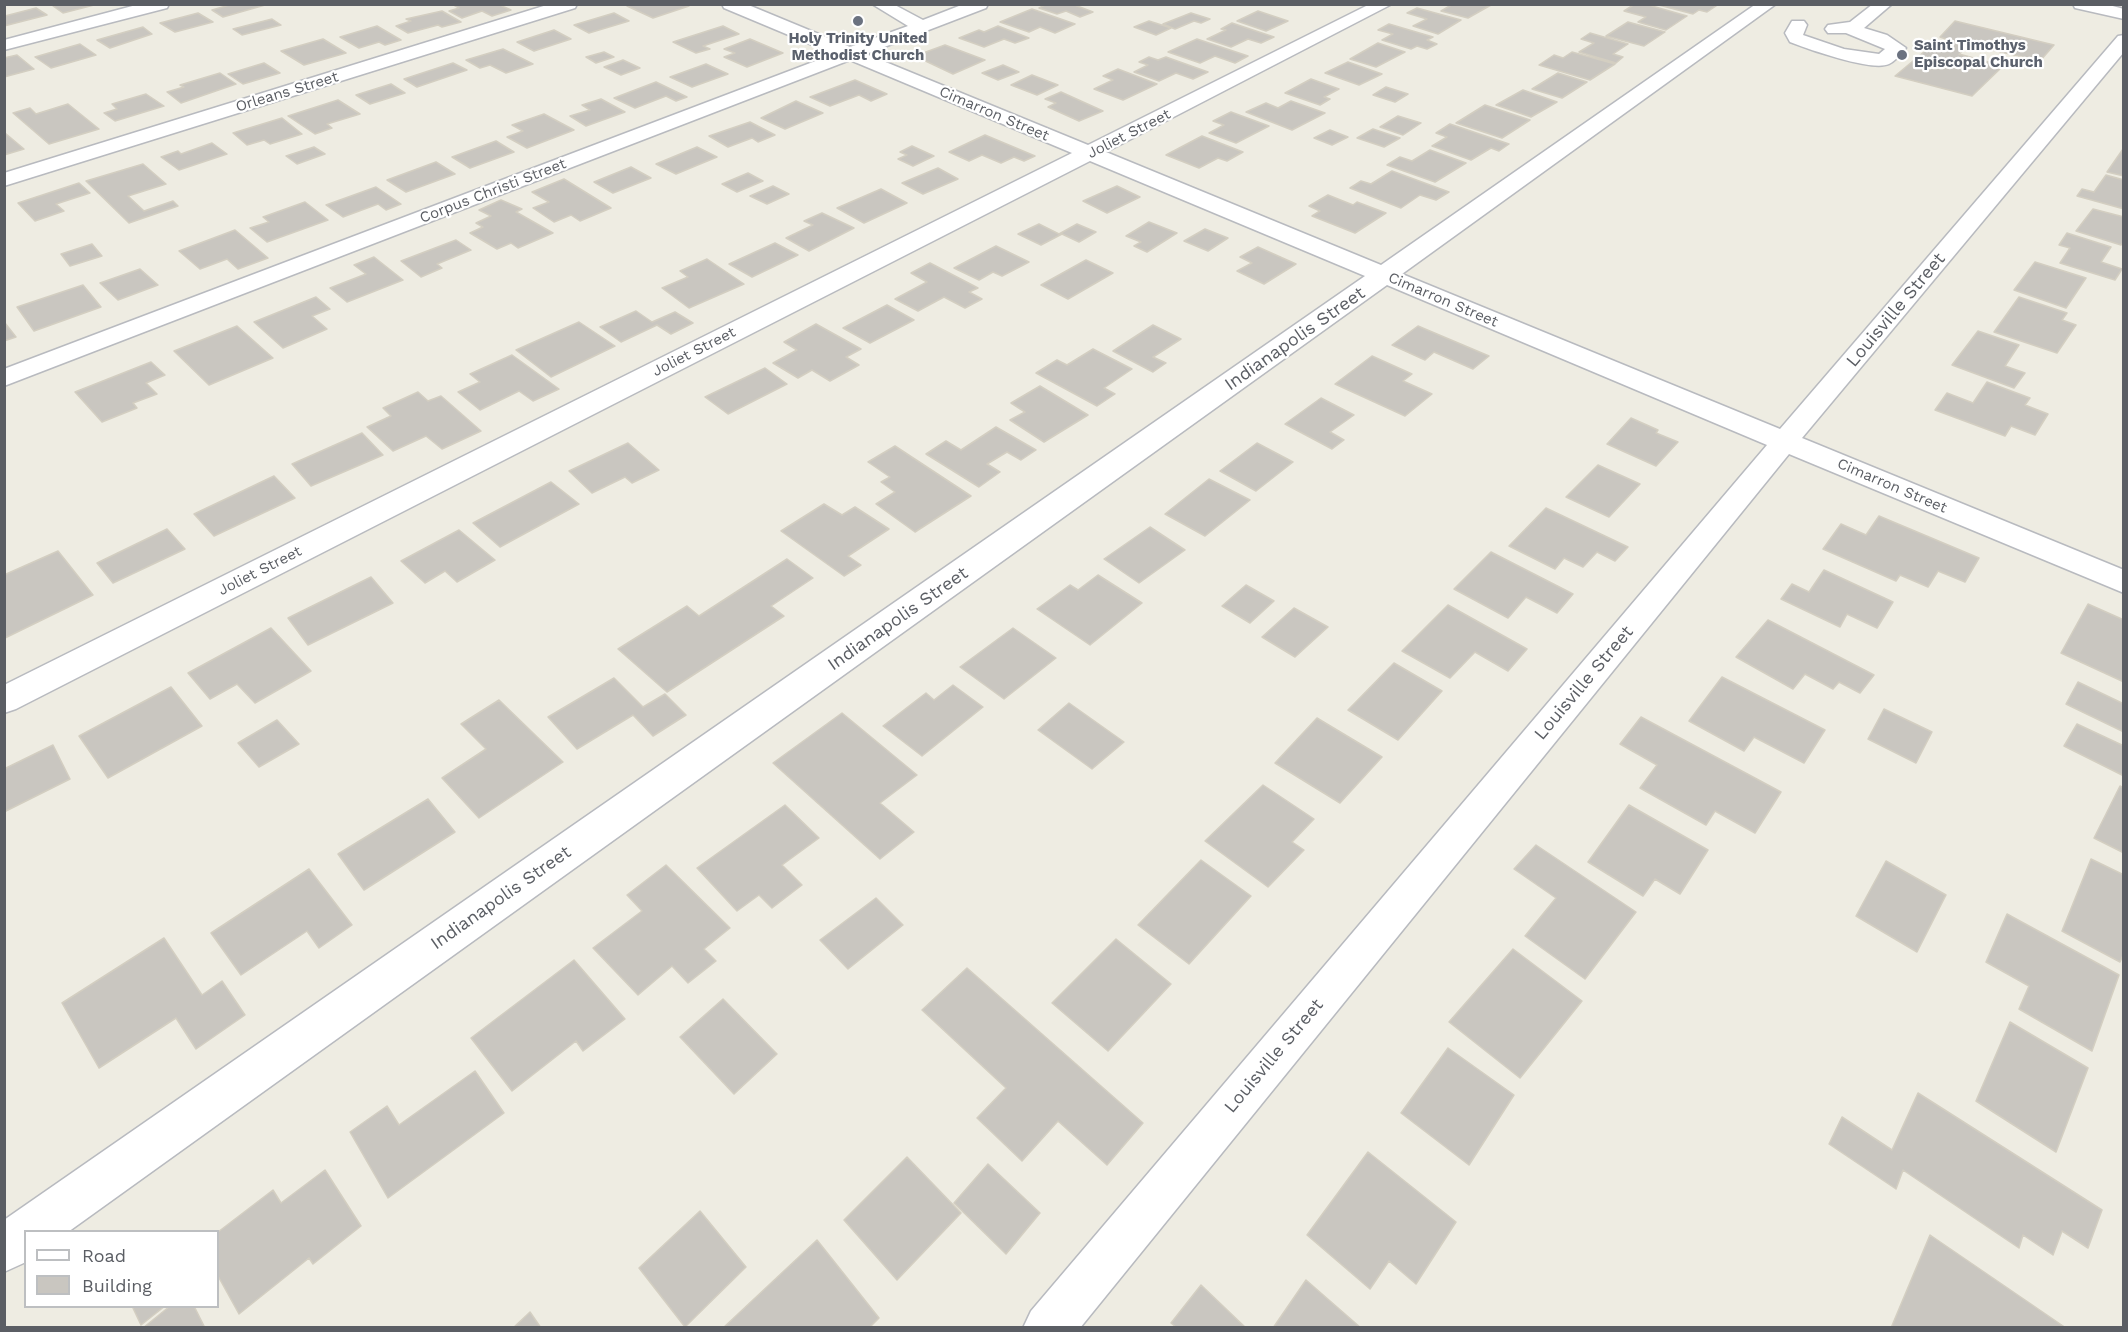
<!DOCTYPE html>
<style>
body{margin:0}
#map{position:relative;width:2128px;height:1332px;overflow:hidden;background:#eeece2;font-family:"Work Sans",sans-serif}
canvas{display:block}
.frame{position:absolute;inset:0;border:6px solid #5b5e64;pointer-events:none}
.legend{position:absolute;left:24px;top:1230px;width:195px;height:78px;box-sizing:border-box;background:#fff;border:2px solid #bdbfc1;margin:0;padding:8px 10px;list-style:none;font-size:18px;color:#5b5e64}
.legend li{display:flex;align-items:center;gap:12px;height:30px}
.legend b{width:30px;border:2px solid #bdbfc1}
</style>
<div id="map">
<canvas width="2128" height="1332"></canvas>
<div class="frame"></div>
<ul class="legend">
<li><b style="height:8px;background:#fff"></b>Road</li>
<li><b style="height:16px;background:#c9c6c0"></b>Building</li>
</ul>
</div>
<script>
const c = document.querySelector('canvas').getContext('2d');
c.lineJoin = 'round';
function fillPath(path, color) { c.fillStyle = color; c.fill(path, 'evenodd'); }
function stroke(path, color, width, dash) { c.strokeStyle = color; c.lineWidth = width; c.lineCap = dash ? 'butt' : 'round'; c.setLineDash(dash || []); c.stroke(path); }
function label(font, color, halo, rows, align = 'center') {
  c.font = font + ' "Work Sans",sans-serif'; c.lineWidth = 4.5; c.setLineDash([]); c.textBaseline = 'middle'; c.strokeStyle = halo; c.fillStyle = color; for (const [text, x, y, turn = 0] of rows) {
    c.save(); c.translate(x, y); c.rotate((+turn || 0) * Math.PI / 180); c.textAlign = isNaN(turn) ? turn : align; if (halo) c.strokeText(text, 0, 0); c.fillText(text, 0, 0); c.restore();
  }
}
const building = new Path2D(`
 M59,4h35v1l-31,8 -10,-7z
 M233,4h31l1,1 -42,12 -11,-7z
 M452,4h55l-5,2 9,4 -19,6 -10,-5 -20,7 -13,-7 10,-3z
 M632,4h55l2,2 -36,12 -26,-12z
 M1047,4h25l21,8 -13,5 -14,-6 -9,3 -18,-6z
 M1453,4h34l4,1 -23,13 -27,-7z
 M1635,4h10l42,12 -21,14 -28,-8 8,-5 -22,-6z
 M1719,4l-12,8 -8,-2 -6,4 -34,-9z
 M36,8l11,7 -43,11 1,-10z
 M1417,8l44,12 -23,14 -25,-8 14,-7 -20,-6z
 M1032,9l43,15 -20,9 -15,-6 -11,5 -29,-10z
 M442,11l19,11 -19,5 -4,-2 -30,8 -12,-7 15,-5 -5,-2z
 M1258,11l30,10 -22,10 -29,-10z
 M198,13l15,9 -38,10 -15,-9z
 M614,13l15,8 -40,12 -15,-8z
 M1191,13l19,6 -9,4 -7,-2 -19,8 -12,-5z
 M272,19l9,6 -39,10 -9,-6z
 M1149,21l22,7 -15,7 -22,-8z
 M1955,21l99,24 -14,16 -69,-16 -12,9 44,12 -31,30 -77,-20 36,-30 11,4 10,-9 -12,-4z
 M1628,22l37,10 -21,14 -38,-10z
 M1232,23l42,14 -13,6 -13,-4 -17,8 -24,-8 19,-9 -5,-1z
 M1389,24l44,13 -6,3 10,4 -10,5 -10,-3 -6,3 -29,-9 11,-6 -15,-4z
 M377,26l24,14 -16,5 -6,-3 -20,6 -19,-11z
 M723,26l16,8 -36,12 7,3 -14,4 -23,-11z
 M998,26l31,12 -14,5 -11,-4 -20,8 -25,-9 20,-8 5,2z
 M143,27l9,7 -42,14 -13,-8z
 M554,30l17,9 -37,12 -17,-9z
 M1590,33l38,11 -15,10 10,3 -7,6 -37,-11 15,-9 -13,-4z
 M323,39l23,14 -42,12 -23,-14z
 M750,39l33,14 -36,14 -23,-10 11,-4 -11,-4z
 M1197,39l51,17 -13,7 -20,-7 -15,7 -32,-11z
 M1378,43l27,9 -29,15 -26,-8z
 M80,44l16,11 -45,13 -16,-11z
 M945,45l40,15 -32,14 -38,-18z
 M503,49l30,15 -27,9 -16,-8 -10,3 -14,-8z
 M604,52l10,5 -18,6 -10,-6z
 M1572,52l43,12 -25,16 -51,-15 15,-10 9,3z
 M17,55l17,14 -30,8v-19z
 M1149,57l9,3 8,-3 42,15 -15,7 -17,-6 -17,8 -25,-9 14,-7 -9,-3z
 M623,60l17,8 -19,7 -17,-8z
 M1348,62l34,12 -23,11 -34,-12z
 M264,63l16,10 -37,11 -15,-10z
 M453,63l14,7 -50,17 -13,-8z
 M706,64l22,10 -36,13 -22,-10z
 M1003,65l16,7 -21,8 -16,-7z
 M1118,69l39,15 -34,16 -29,-11 19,-9 -10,-4z
 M220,73l16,11 -55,19 -14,-11 17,-5 -4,-2z
 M1558,73l29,9 -25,16 -30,-9z
 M1032,75l26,10 -21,10 -26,-10z
 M1311,79l28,10 -15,8 6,2 -10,6 -35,-12z
 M855,80l32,14 -16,7 -12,-6 -29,11 -20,-9z
 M656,82l31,15 -11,4 -10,-5 -31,12 -21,-10z
 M391,84l14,9 -35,11 -14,-9z
 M1386,87l22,7 -13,8 -22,-7z
 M1523,90l34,12 -26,15 -35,-12z
 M1061,92l42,19 -24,10 -31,-14 8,-4 -11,-4z
 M146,94l18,12 -49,15 -11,-8 13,-4 -5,-5z
 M601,99l24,13 -39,14 -16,-10 20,-6 -8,-5z
 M338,100l22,14 -33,10 5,4 -17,6 -27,-18z
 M796,101l27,12 -38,16 -24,-11z
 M1291,101l34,12 -33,17 -46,-18 20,-9 12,5z
 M68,104l31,25 -50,15 -36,-31 17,-5 6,6z
 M1485,105l45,15 -28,18 -46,-15z
 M1231,112l38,14 -33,17 -27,-10 15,-8 -11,-4z
 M544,114l30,16 -47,18 -20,-11 16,-6 -11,-6z
 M1398,116l23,7 -18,12 -23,-8z
 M282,118l20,16 -32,10 -6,-4 -17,5 -14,-12z
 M750,122l25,13 -17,7 -6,-4 -24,9 -19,-11z
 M1450,124l59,20 -10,7 -8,-3 -20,12 -39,-14 15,-9 -11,-4z
 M1373,129l27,9 -16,9 -27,-9z
 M1330,130l18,7 -16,8 -18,-7z
 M4,133h1l19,16 -20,6z
 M985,135l50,21 -11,5 -10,-4 -13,6 -19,-8 -13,6 -20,-9z
 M1202,136l41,16 -16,9 -9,-3 -19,10 -33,-13z
 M496,141l18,11 -44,16 -18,-11z
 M212,143l15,11 -48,16 -18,-13 17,-6 3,3z
 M912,146l22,10 -21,10 -15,-7 9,-4 -7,-3z
 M314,147l11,7 -28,10 -11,-8z
 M697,147l20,10 -41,17 -20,-10z
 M2123,149l1,27 -17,-4z
 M1430,150l36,13 -31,19 -48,-17 13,-8 12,4z
 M436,162l19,12 -49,18 -19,-12z
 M143,164l23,20 -38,12 16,15 29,-10 5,5 -49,17 -43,-42z
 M631,167l20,11 -38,15 -19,-11z
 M938,168l20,11 -35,15 -21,-11z
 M1392,171l57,21 -13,8 -16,-5 -19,13 -51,-20 11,-7 10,3z
 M748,173l15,8 -26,11 -15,-8z
 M2106,175l18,5v29l-47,-13 5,-7 12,3z
 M564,179l47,29 -31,13 -9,-6 -17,7 -21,-14 16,-6 -17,-10z
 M79,183l11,10 -34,11 8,7 -29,10 -17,-18z
 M773,186l16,8 -22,10 -17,-8z
 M1117,186l23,11 -33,16 -24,-12z
 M376,187l25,17 -15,6 -8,-6 -35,13 -17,-12z
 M881,189l26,14 -43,20 -27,-15z
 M1328,195l25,10 4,-3 29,11 -31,20 -43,-17 8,-5 -11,-5z
 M501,200l21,9 -6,3 37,21 -35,15 -7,-5 -14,6 -27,-16 13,-6 -7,-4 15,-7 -12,-6z
 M305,202l23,18 -61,22 -17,-14 19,-6 -6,-5z
 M2093,209l31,8v24l-3,4 -45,-14z
 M822,213l32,15 -45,23 -23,-13 27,-13 -9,-4z
 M1149,222l28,11 -30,19 -13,-6 7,-4 -15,-6z
 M1039,224l20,10 18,-10 19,8 -17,10 -17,-8 -21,11 -23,-11z
 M1205,229l23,9 -20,13 -24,-10z
 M235,230l33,28 -30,11 -11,-10 -27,10 -21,-18z
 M2067,233l44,14 -10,15 21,7 -7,11 -55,-17 10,-15 -11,-3z
 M456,240l15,10 -34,14 5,4 -21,9 -20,-16z
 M775,243l23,12 -46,22 -23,-13z
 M92,244l10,12 -32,10 -9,-12z
 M996,246l33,16 -27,14 -9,-4 -14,8 -25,-12z
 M1258,247l38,17 -32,20 -27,-13 15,-8 -12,-6z
 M374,257l29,23 -56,22 -17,-14 36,-14 -12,-9z
 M707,259l37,25 -55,24 -27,-20 26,-11 -8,-6z
 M1086,260l27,13 -45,26 -27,-14z
 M2035,262l51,16 -20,30 -52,-18z
 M930,263l48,25 -9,4 13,7 -17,9 -21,-11 -26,14 -23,-12 32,-17 -16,-9z
 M140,269l18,16 -40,15 -18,-17z
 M83,285l18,22 -67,24 -17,-24z
 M316,297l14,12 -18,7 15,13 -44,19 -29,-26z
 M2019,297l48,16 -5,7 14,5 -19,28 -63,-21z
 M887,305l27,15 -44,23 -27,-15z
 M636,311l16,11 23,-10 18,11 -22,11 -14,-9 -36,17 -21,-15z
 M579,322l36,24 -64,31 -35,-27z
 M5,323l11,14 -12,4v-17z
 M816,324l45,25 -15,8 13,8 -29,16 -18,-11 -14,8 -25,-15 24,-13 -13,-8z
 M1153,325l28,14 -28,18 13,6 -13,9 -40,-21z
 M237,326l36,32 -64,27 -35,-34z
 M1418,326l71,30 -16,13 -39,-17 -9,8 -33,-15z
 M1978,331l41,14 -14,21 20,7 -11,15 -62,-23z
 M1093,349l39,20 -28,19 11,6 -18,12 -61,-33 21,-13 10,5z
 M512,355l47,34 -26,12 -14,-10 -39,19 -22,-18 22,-10 -10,-8z
 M1372,356l40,18 -9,7 29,13 -27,22 -70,-32z
 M151,362l14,13 -19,8 11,11 -24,9 4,5 -35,14 -27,-30z
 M765,368l22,16 -59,30 -23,-17z
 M1987,382l43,16 -5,7 23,9 -13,21 -24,-9 -6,10 -70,-26 12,-17 26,10z
 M1040,386l48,29 -44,27 -34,-22 15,-8 -14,-9z
 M418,392l10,9 13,-5 40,35 -39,18 -16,-13 -33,15 -26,-24 24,-11 -8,-8z
 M1321,398l33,17 -24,17 14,8 -12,9 -47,-25z
 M1631,418l27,12 -2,3 22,9 -22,24 -49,-22z
 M996,427l40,23 -15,10 -14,-8 -20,12 13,8 -21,15 -53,-33 20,-13 15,9z
 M362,433l21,22 -72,31 -19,-22z
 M628,443l31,27 -27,13 -7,-6 -33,16 -23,-22z
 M1257,443l36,19 -37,29 -36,-20z
 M895,446l76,50 -56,36 -39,-28 19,-12 -14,-10 9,-5 -22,-15z
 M1598,465l42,19 -31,33 -43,-20z
 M274,476l21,22 -81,38 -20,-22z
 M1209,479l41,21 -45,36 -40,-22z
 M551,482l28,22 -79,43 -27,-24z
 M824,504l18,11 13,-8 34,22 -41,27 13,9 -17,11 -63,-45z
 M1546,508l82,39 -13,14 -18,-9 -14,15 -19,-9 -9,11 -46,-23z
 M1879,516l100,42 -14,24 -27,-11 -10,16 -28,-12 -4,6 -73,-32 18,-25 25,11z
 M1150,527l35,23 -46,33 -35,-24z
 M167,529l18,20 -72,34 -16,-20z
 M459,530l36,30 -38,22 -12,-11 -20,12 -24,-22z
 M58,551l35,44 -88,43 -1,-63z
 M1491,552l82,42 -16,19 -31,-16 -18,21 -54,-29z
 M787,559l26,19 -42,28 13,10 -117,76 -49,-43 69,-43 12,10z
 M1824,570l69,32 -16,26 -30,-14 -7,13 -59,-28 11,-15 17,8z
 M1098,575l44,28 -52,42 -53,-36 33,-24 8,5z
 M371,577l22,26 -85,42 -20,-27z
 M1246,585l28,16 -24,22 -28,-17z
 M2088,604l36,16v62l-63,-29z
 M1448,605l79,44 -19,22 -33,-19 -25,26 -48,-27z
 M1294,608l34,19 -33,30 -33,-20z
 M1768,620l106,55 -14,18 -21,-11 -6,7 -28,-15 -12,15 -57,-32z
 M271,628l40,43 -56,32 -18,-19 -27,15 -22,-26z
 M1013,628l43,30 -52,41 -44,-32z
 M1394,663l48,28 -44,49 -50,-30z
 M1722,677l103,53 -21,33 -50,-26 -10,14 -55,-30z
 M614,678l29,29 22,-13 21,21 -33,21 -20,-21 -56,34 -29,-32z
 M2078,682l46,22v28l-58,-28z
 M953,685l30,22 -61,49 -39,-30 43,-33 8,7z
 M171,687l31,39 -94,52 -29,-42z
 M499,700l64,62 -84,56 -37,-40 44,-29 -25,-25z
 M1069,703l55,39 -32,27 -54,-39z
 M1884,709l48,23 -16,31 -48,-24z
 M842,713l75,62 -37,28 34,29 -34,27 -107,-96z
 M1641,717l140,75 -26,41 -40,-22 -9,14 -66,-37 17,-23 -37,-21z
 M1317,718l65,39 -42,46 -65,-40z
 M277,720l22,24 -40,23 -21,-24z
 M2077,724l47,22v30l-60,-30z
 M53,745l17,34 -66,33v-43z
 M1263,785l51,34 -22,23 12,8 -36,37 -63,-46z
 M2120,786l4,2v65l-30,-15z
 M428,799l27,33 -91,58 -26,-36z
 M785,805l34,33 -37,27 20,20 -30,23 -13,-13 -22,16 -40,-43z
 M1629,805l79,45 -28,44 -25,-15 -12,17 -55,-34z
 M1536,845l100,67 -51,67 -60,-43 31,-38 -42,-29z
 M2091,859l33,16v78l-4,9 -58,-31z
 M1201,860l50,36 -62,68 -51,-39z
 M1886,861l60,34 -29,57 -61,-36z
 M666,865l64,63 -26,21 12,12 -28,22 -16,-17 -34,29 -45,-47 49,-37 -15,-16z
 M309,869l43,56 -33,23 -12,-17 -66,44 -30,-42z
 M876,898l27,27 -55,44 -28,-29z
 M2007,914l112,61 -27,76 -73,-42 10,-23 -43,-24z
 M164,938l38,57 20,-14 23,34 -49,34 -20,-31 -77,50 -37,-65z
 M1116,939l55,45 -63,67 -56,-48z
 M1513,949l69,52 -62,77 -71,-56z
 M574,960l51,59 -42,32 -7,-10 -64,50 -41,-53z
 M967,968l176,155 -36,42 -49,-44 -36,40 -45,-43 29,-30 -84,-78z
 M723,999l54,55 -43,40 -54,-57z
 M2010,1022l78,46 -32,84 -80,-51z
 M1448,1048l66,47 -45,70 -68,-52z
 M475,1071l29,42 -116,85 -38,-66 37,-26 12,19z
 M1918,1093l184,117 -14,38 -26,-17 -9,24 -30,-20 -4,13 -116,-78 -7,19 -67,-45 13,-27 50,33z
 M1368,1152l88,70 -40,62 -27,-23 -19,28 -63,-54z
 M907,1157l54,56 -64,67 -53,-60z
 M988,1164l52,49 -34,41 -52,-51z
 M325,1170l36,56 -48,38 -4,-6 -70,56 -21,-38v-44l55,-42 8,13z
 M700,1211l46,56 -61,60 -46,-59z
 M1930,1235l136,93h-175z
 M817,1240l62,78 -10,10h-146z
 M1306,1280l55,48h-88z
 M1201,1285l45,43h-69l-6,-5z
 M132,1306h33l-24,19z
 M170,1306h24l11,22h-62z
 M530,1312l11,16h-28z`);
const minor = new Path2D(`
 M140,4h29l-2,4 -163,42v-10z
 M550,4h27l-2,4 -571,178v-13z
 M722,4h24l104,43 58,-21 -36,-22h21l30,16 41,-16h24l-2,4 -120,46 222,91 282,-141h22l-286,148 275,113 375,-261h20l-374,270 378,155 338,-393 6,-1v17l-322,386 322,132v23l-335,-139 -709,874h-57l8,-17 736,-866 -380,-160 -1319,947h-42v30l-22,10v-52l1361,-944 -275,-115 -1074,548 -12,4v-28l1068,-532 -222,-93 -846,326v-17l830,-315 -110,-46z
 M1873,4h19l-28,24 23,7 19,13c-4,5 -11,13 -17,16 -17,8 -81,-15 -99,-22l-5,-9 7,-12h12l3,4 -4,10 41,14 35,5 6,-5 -39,-16h-18l-3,-4 3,-4 22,-3z
 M2073,4h32l19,5v10l-49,-11z`);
const markers = [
 [858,21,6,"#6b7280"],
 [1902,55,6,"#6b7280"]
];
const farWorshipnames = [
 ["Holy Trinity United",858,39],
 ["Methodist Church",858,56],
 ["Saint Timothys",1914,46,"left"],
 ["Episcopal Church",1914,63,"left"]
];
const farStreetnames = [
 ["Orleans Street",287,92,-17],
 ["Cimarron Street",994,114,23],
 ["Joliet Street",1129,134,-27],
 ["Corpus Christi Street",493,191,-21],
 ["Cimarron Street",1443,300,23],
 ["Joliet Street",694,352,-27],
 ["Cimarron Street",1892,486,23],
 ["Joliet Street",260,571,-27]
];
const streetNames = [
 ["Louisville Street",1896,310,-50],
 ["Indianapolis Street",1295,339,-35],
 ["Indianapolis Street",898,619,-35],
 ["Louisville Street",1584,683,-50],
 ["Indianapolis Street",501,898,-35],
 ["Louisville Street",1274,1056,-50]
];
fillPath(building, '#c9c6c0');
stroke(building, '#d3cec1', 1.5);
stroke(minor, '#b8babf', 3);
fillPath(minor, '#fff');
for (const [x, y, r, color] of markers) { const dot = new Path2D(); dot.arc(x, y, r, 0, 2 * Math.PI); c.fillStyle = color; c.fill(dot); stroke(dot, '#fff', 2); }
label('bold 15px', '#5b616d', '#fff', farWorshipnames);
label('15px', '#5b5e64', '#fff', farStreetnames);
label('18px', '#5b5e64', '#fff', streetNames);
</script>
